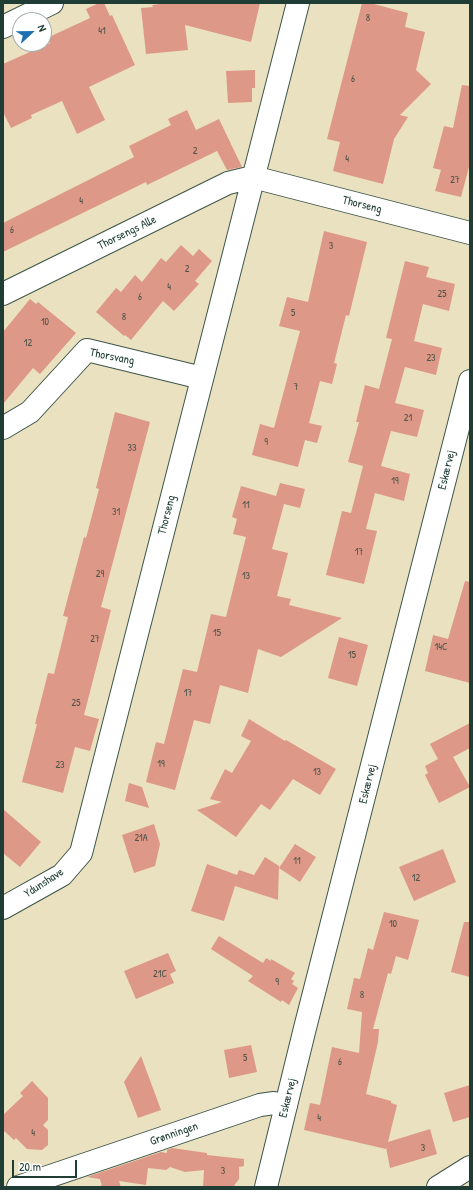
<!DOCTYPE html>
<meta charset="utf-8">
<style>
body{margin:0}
#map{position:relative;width:473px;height:1190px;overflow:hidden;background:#eae1c0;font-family:"Patrick Hand",sans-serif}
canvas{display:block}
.frame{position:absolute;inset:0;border:4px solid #1f3d34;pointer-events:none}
.north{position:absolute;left:12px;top:12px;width:40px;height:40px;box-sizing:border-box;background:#fff;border:1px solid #a5b1ae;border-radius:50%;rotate:68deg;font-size:11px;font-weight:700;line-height:16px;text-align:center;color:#1f3d34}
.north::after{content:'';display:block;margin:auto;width:14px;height:18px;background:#1f6fb2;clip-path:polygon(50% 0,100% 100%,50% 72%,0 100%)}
.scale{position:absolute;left:12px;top:1160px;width:65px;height:18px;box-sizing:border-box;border:2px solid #1f3d34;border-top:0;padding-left:5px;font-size:12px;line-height:14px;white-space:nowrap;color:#1f3d34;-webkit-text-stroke:3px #fff;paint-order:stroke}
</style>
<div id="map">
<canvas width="473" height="1190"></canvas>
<div class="frame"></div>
<div class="north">N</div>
<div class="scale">20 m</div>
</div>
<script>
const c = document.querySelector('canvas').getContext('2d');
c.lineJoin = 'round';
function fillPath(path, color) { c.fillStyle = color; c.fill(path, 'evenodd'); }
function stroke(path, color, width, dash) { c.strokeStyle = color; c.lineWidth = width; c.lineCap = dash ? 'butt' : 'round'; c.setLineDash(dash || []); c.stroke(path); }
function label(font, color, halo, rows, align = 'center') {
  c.font = font + ' "Patrick Hand",sans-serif'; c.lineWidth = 3; c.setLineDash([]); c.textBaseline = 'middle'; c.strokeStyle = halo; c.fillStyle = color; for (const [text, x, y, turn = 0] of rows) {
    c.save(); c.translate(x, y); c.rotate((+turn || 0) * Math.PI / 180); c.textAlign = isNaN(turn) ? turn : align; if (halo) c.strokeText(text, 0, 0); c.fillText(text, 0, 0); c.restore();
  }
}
const building = new Path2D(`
 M99,3h5l6,13 2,-1 23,50 -46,22 16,33 -28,14 -15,-33 -31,14 1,3 -21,10 -8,-16v-48l47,-21 -3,-5 43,-20 -4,-9z
 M167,3h93l-9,39 -66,-17 3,25 -42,4 -5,-46 12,-1 -1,-2z
 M362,3h8l38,10 -3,14 20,5 -9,38 15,14 -31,31 8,2 -14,22 -11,45 -50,-13 7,-29 -13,-3z
 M255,70v18h-3v14l-24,1 -2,-32z
 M462,85l8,1v77l-9,34 -26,-6 6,-21 -8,-2 11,-42 9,2z
 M187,110l9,20 23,-11 23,48 -15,3 -10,-19 -70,34 -1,-3 -143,70v-29l131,-66 -5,-11 42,-21 -3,-6z
 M324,231l43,11 -18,74 -3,-1 -12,48 3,1 -5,20 -12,-3 -11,42 13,3 -5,17 -12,-3 -7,27 -46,-12 8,-31 14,4 26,-97 -21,-5 8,-29 21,5z
 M181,245l12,11 6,-7 13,12 -17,20 4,3 -25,27 -11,-10 -32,39 -6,-5 -1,1 -28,-24 20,-24 5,4 14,-17 7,7 19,-24 5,4z
 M405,261l24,6 -3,10 29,7 -6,27 -26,-7 -9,37 28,7 -6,27 -31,-8 -10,36 29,7 -7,27 -26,-6 -10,35 29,8 -6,27 -29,-8 -9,36 11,2 -13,53 -38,-9 16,-64 9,2 12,-47 -15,-4 11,-40h-3l9,-37 14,4 13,-50 -6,-1z
 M30,299l6,5 2,-2 38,31 -36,41 -7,-6 -30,36v-72z
 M115,412l35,10 -49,185 10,3 -27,105 15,4 -9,32 -15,-4 -12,46 -41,-11 15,-58h-2l13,-51 6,1 14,-57 -5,-1 21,-79 2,1 13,-49 -3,-1z
 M280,483l25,6 -5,19 -16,-4 -12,45 16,4 -11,43 14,3 -2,6 53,13 -61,39 -23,-8 -10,44 -28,-8 -10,39 -16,-4 -19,70 -29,-8 10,-40 8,2 19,-75 14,3 14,-58 15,3 20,-80 -13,-3 4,-15 -5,-2 9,-31 35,10z
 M465,581l5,1v101l-45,-12 8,-36 15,4z
 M339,637l29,8 -11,41 -29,-8z
 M249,719l36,22 1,-1 50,29 -16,26 -27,-16 -23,31 -9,-6 -25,33 -39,-27 25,-8 -12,-3 15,-30 7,4 19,-32 -10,-5z
 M470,723v25l-17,9 17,30 -31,16 -14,-28 3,-2 -3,-7 13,-7 -8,-15z
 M129,783l13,4 7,21 -24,-7z
 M3,809l38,33 -21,25 -17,-14z
 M154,824l6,20 -5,22 -21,7 -12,-38z
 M295,844l21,13 -16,25 -21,-14z
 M443,849l13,33 -42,19 -15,-34z
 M265,857l14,9 -1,34 -43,-14 -11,35 -33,-10 16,-47 30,11 2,-5 15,5z
 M384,912l35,8 -11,40 -12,-4 -5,18 -3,-1 -15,56h6l-1,13 -12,52 25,7v2l6,2 -9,37 42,-13 7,25 -47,14 -4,-21v2l-82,-19 6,-27 10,2 12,-58 27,6 3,-41 -15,-3 7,-31 6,1 8,-31 5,2z
 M464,922h6v55l-19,-5z
 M219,936l44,27 3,-5 5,3v-2l24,14 -4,6 3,2 -2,3 6,4 -9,17 -7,-5 -1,2 -33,-21 5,-5 -42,-27z
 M168,953l8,18 -6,3 4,9 -38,16 -12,-28z
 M251,1045l6,27 -28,6 -5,-28z
 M141,1056l20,54 -23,8 -14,-36z
 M32,1081l16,17v22l-5,5 5,5v15l-6,5 -15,-1 -11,-11 -2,2 -11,-10v-15l20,-19 -3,-3z
 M470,1085v32l-17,5 -9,-29z
 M172,1148l35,5v2l37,4v7l-5,1v12l-6,8h-30l1,-17 -19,2 -15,-5 -4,3 -18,-2 -2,17 -27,-4 2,6h-19l-2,-8 -13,-2 74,-25 6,1v-3z`);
const minor = new Path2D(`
 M3,27l49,-24
 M3,294l225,-111 25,-6 217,56
 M3,428l27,-16 57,-62 115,28
 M3,908l59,-33 19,-22 217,-850
 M18,1187l242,-82 14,-2 12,2
 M438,1187l32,-20`);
const tertiary = new Path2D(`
 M266,1187l39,-159 165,-647`);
const numberNames = [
 ["8",368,18],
 ["41",102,31],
 ["6",353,79],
 ["2",195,151],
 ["4",347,159],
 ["27",455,180],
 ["4",81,201],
 ["6",12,230],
 ["3",331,246],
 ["2",187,269],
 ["4",169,287],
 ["25",442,294],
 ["6",140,297],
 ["5",293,313],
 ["8",124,317],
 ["10",45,322],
 ["12",28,343],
 ["23",431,358],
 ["7",296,387],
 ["21",408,418],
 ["9",266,442],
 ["33",132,448],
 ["19",395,481],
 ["11",246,505],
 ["31",116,512],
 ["17",359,552],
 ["29",100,574],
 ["13",246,576],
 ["15",217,633],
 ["27",95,639],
 ["14C",441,647],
 ["15",352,655],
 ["17",188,693],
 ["25",76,703],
 ["19",161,764],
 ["23",60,765],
 ["13",317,772],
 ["21A",141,838],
 ["11",297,861],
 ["12",416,878],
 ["10",393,924],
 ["21C",160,974],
 ["9",277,982],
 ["8",362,995],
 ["5",245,1058],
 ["6",340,1062],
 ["4",319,1118],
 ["4",33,1133],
 ["3",423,1148],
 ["3",223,1171]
];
const streetNames = [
 ["Thorseng",362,205,14],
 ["Thorsengs Alle",127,233,-26],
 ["Thorsvang",112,357,11],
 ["Eskærvej",447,470,-76],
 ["Thorseng",167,515,-76],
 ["Eskærvej",368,784,-76],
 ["Ydunshave",44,883,-33],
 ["Eskærvej",288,1098,-76],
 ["Grønningen",174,1134,-19]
];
fillPath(building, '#dd9887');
stroke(minor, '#3d5649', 24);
stroke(tertiary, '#3d5649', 24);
stroke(minor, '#fff', 22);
stroke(tertiary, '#fff', 22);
label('10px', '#4e5449', null, numberNames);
label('12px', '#1f3d34', '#fff', streetNames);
</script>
